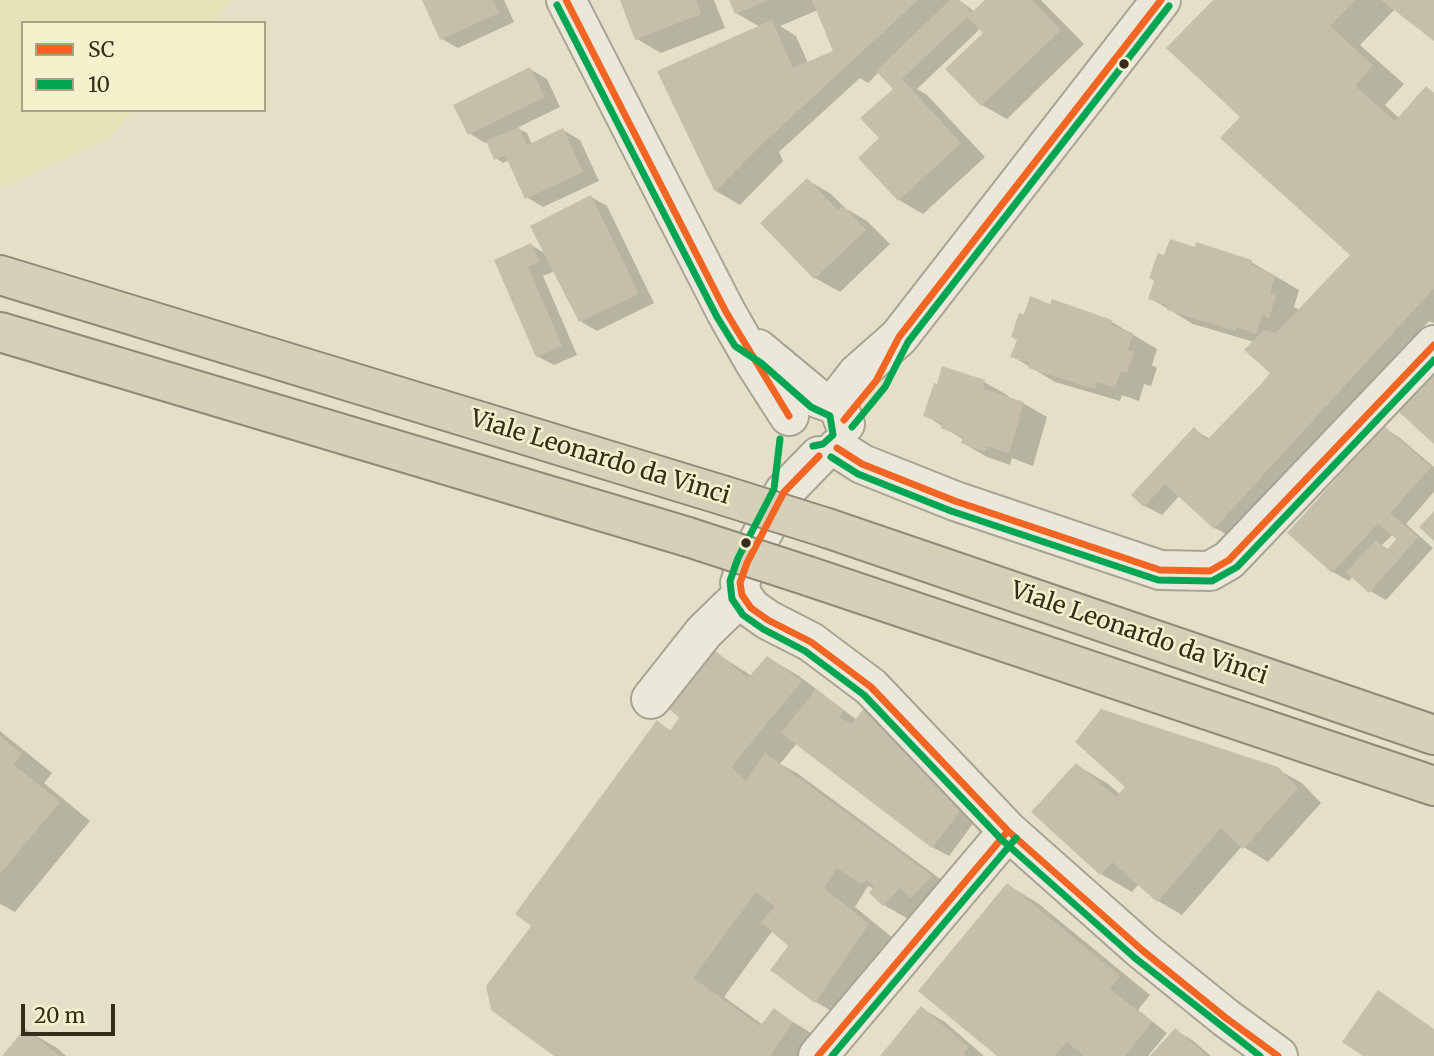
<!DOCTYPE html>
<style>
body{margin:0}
#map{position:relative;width:1434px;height:1056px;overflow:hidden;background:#e4e0c8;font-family:Merriweather,serif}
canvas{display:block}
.legend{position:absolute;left:21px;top:21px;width:245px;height:91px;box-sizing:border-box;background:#f6f1cd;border:2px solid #a9a286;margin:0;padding:9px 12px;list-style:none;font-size:21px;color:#362c1b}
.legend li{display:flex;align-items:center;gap:14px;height:35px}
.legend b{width:35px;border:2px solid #a9a286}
.scale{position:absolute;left:21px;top:1004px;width:94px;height:32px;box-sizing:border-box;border:4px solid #362c1b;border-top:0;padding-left:9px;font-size:21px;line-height:24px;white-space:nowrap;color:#362c1b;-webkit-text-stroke:5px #f6f1cd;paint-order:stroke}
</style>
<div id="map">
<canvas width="1434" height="1056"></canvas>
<ul class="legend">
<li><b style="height:9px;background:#f26522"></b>SC</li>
<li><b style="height:9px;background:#00a651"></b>10</li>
</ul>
<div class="scale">20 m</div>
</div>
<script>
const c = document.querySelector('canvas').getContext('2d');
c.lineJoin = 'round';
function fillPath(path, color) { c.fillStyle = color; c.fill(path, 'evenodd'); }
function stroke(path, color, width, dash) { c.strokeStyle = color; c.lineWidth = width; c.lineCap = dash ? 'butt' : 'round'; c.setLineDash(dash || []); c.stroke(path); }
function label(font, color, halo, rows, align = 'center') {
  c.font = font + ' Merriweather,serif'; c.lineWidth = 5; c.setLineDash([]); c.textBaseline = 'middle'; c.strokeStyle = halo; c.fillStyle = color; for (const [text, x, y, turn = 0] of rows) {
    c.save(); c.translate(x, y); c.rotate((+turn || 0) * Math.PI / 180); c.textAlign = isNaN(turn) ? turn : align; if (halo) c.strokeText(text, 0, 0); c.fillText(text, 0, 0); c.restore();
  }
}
const farmland = new Path2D(`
 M0,0h232l-20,23h-189v87h110l-24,28 -109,51z`);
const shadow = new Path2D(`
 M424,0h80l10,22 -56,26 -16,-9z
 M622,0h92l11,28 -64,25 -24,-14z
 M731,0h228l16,12 12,-12h54l43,44 -77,75 -25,-14 3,-72 -4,-5 -64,61 10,6 58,62 -62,57 -24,-14 -17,-62 13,-50 -16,-16 -11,11 -8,-5 -81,74 4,9 -43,44 -24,-14 44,-164 -24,-14zM818,10l20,45 -30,8 -12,-27 -16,-10z
 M1215,0h219v39l-39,-30 -35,36 44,39 -19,21 14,13 27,-30 8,5v230l-5,-2 -198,216 -16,-9 -35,-33 -18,20 -17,-9 -11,-11 60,-65 16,9 62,-66 -18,-31 -61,-18 -43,-26 101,-36 48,28 -5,17 6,3 52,-55 -109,-138z
 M530,69l17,10 13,28 -43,21 10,5 5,12 31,-15 17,10 19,41 -56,26 -17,-10 -17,-37 -6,3 -7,-5 -8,-17 -3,2 -16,-10z
 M807,180l24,14 14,14 22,13 23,23 -50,48 -25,-14 -53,-55z
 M591,197l16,9 47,97 -57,28 -17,-10 -25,-50 -12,5 34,79 -23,10 -17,-9 -41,-96 35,-15 15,9z
 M1112,322l45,27 -5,16 5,3 -6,18 -7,-2 -5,17 -17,-6 -2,6 -65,-19 -43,-26z
 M984,382l25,14 -1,2 15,5 24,14 -14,49 -21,-8 -2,7 -23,-8 -24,-14 1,-3 -39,-25z
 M1384,428l16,10 34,29v25l-28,32 27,24 -47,52 -16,-9 -17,-15 -4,5 -16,-9zM1393,534l6,5 -10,11 -7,-5z
 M711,650l41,26 16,-18 31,18 58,44 11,-13 110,110 -29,39 -17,-9 -135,-104 -17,21 17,9 165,122 -47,28 -31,-18 -10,-16 -6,-3 -13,21 44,36 -52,77 -31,-18 -26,-56 -17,-16 -49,67 39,28 11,-14 31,18 19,13 -10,14h-257l-23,-131 124,-202 14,8 10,-13z
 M0,731l52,42 -8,10 46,38 -75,91 -15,-8z
 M1076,765l31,18 14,12 156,-26 25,14 19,20 -53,59 -26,-16 -60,69 -24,-14 -19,-17 -7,8 -31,-18z
 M1008,885l31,19 111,91 -12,15 29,23 -19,23h-149z
 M921,1008l24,14 39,34h-102z
 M26,1030l31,18 9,8h-61z
 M1175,1030l17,10 19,16h-58z`);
const building = new Path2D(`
 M422,0h71l6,13 -59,27z
 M620,0h76l5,14 -66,26z
 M729,0h40l-34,14z
 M812,0h106l-158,146 -45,46 -58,-121 115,-51 21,48 40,-17z
 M950,0h9l12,13 14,-13h47l29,30 -80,76 -36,-37 38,-36 -16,-16 -65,62 59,64 -63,58 -40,-43 21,-20 -19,-20 33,-29 -17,-18z
 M1213,0h142l-25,26 43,39 -18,21 40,35 31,-35 8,7v195l-220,241 -49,-45 -21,23 -13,-12 63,-68 13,13 55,-57 8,-10 -26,-23 20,-20 12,3 74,-78 -130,-117 20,-21 -74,-69z
 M1381,0h53v41z
 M530,67l15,30 -77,38 -15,-30z
 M519,127l8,18 36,-17 20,44 -58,27 -20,-44 -11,5 -8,-19z
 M807,178l31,32 5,-5 23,25 -52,49 -54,-56z
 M591,195l48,99 -60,28 -49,-96z
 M1170,239l25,8 1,-5 56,18 -1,5 24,10 -5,18 6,2 -7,23 -7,-3 -6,19 -20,-7 -1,4 -68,-21 1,-4 -20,-7 6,-18 -5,-3 9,-25 6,2z
 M531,243l8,19 -11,5 34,79 -26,11 -42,-97z
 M1030,296l20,8 2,-5 60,21 -1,5 22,8 -5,17 6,2 -7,21 -7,-1 -5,16 -18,-6 -2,7 -67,-21 2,-5 -20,-6 7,-17 -6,-3 8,-24 5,1z
 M942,366l43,14 -2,9 41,13 -15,51 -22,-7 -2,6 -24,-9 2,-6 -22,-9 2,-5 -20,-7 11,-33 3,1z
 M1434,373v71l-35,-32z
 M1384,426l47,41 -41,46 28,24 -49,56 -23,-21 30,-32 11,10 9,-11 -18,-16 -46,50 -45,-40z
 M1434,511v30l-15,-14z
 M711,647l37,31 19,-22 35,25 -71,86 15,14 19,-28 167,123 -21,22 -11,-10 -17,18 -14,-13 5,-6 -7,-7 -6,4 -24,-16 -13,20 45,36 -54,79 -45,-33 18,-24 -27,-24 14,-15 -19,-15 -63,86 67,48 14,-18 19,14 -23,34h-216l-63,-46 -5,-24 45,-60 -16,-12 142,-194 13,11 9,-13 -12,-11z
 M816,689l28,22 -5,6 12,7 16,-19 30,38 30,32 36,32 -31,41 -151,-115z
 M1101,709l177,58 20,21 -55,61 -22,-21 -64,74 -45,-40 -12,13 -69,-63 45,-49 40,34 9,-10 -50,-45z
 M0,736l22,18 -9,10 47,38 -60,72z
 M1007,883l113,93 -10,13 42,33 -27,34h-41l-17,-14 -13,14h-57l-79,-65z
 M1378,990l56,39v27h-71l-21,-14z
 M921,1006l47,41 -4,7 3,2h-87z
 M25,1028l35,28h-58z
 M1175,1028l28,24 4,4h-57z`);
const minor = new Path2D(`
 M566,0l160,312 29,51 34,53
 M758,349l59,49 17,6 6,7 5,13
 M834,404l23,-30 42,-37 262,-337
 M837,448l25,16 93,37 205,69 50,1 19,-11 205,-215
 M819,456l-35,36 -37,71 -7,20 2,12 9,13 17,12 43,22 60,45 137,144 134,119 84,68 52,38
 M651,699l53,-67 38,-37
 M818,1056l190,-225`);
const highway = new Path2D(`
 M0,275l722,220
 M0,332l688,205
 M827,528l607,207
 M808,576l626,210`);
const highwayBridge = new Path2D(`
 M722,495l105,33
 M688,537l120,39`);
const bus1 = new Path2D(`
 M566,0l160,312 63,104
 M844,420l32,-39 23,-44 262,-337
 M837,448l25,16 93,37 205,69 50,1 19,-11 205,-215
 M819,456l-35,36 -37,71 -7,20 2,12 9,13 17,12 43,22 60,45 137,144 134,119 84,68 52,38
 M818,1056l190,-225`);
const bus2 = new Path2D(`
 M557,5l160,312 18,29 26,17 50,44 19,9 3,19 -10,9 -10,2
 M852,427l33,-40 23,-45 261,-336
 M780,439l-6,50 -36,69 -8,23 2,18 11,16 20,14 42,22 59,44 137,144 134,119 125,98
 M831,457l27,17 93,37 207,69 54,1 25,-14 197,-207
 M832,1056l184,-218`);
const markers = [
 [1124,64,6,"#362c1b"],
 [746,543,6,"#362c1b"]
];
const streetNames = [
 ["Viale Leonardo da Vinci",600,458,17],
 ["Viale Leonardo da Vinci",1139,634,19]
];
fillPath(farmland, '#e5e3b8');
fillPath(shadow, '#0003');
fillPath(building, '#c7bea9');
stroke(minor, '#a8a492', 42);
stroke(highway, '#8e8979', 42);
stroke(minor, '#ebe8db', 38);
stroke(highway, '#d7d0b9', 38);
stroke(highwayBridge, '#8e8979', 42, []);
stroke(highwayBridge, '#d7d0b9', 38);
stroke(bus1, '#f26522', 7);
stroke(bus2, '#00a651', 7);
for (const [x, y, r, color] of markers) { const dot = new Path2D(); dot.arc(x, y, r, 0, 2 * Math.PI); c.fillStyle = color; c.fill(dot); stroke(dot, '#f6f1cd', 2.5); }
label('24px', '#362c1b', '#f6f1cd', streetNames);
</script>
